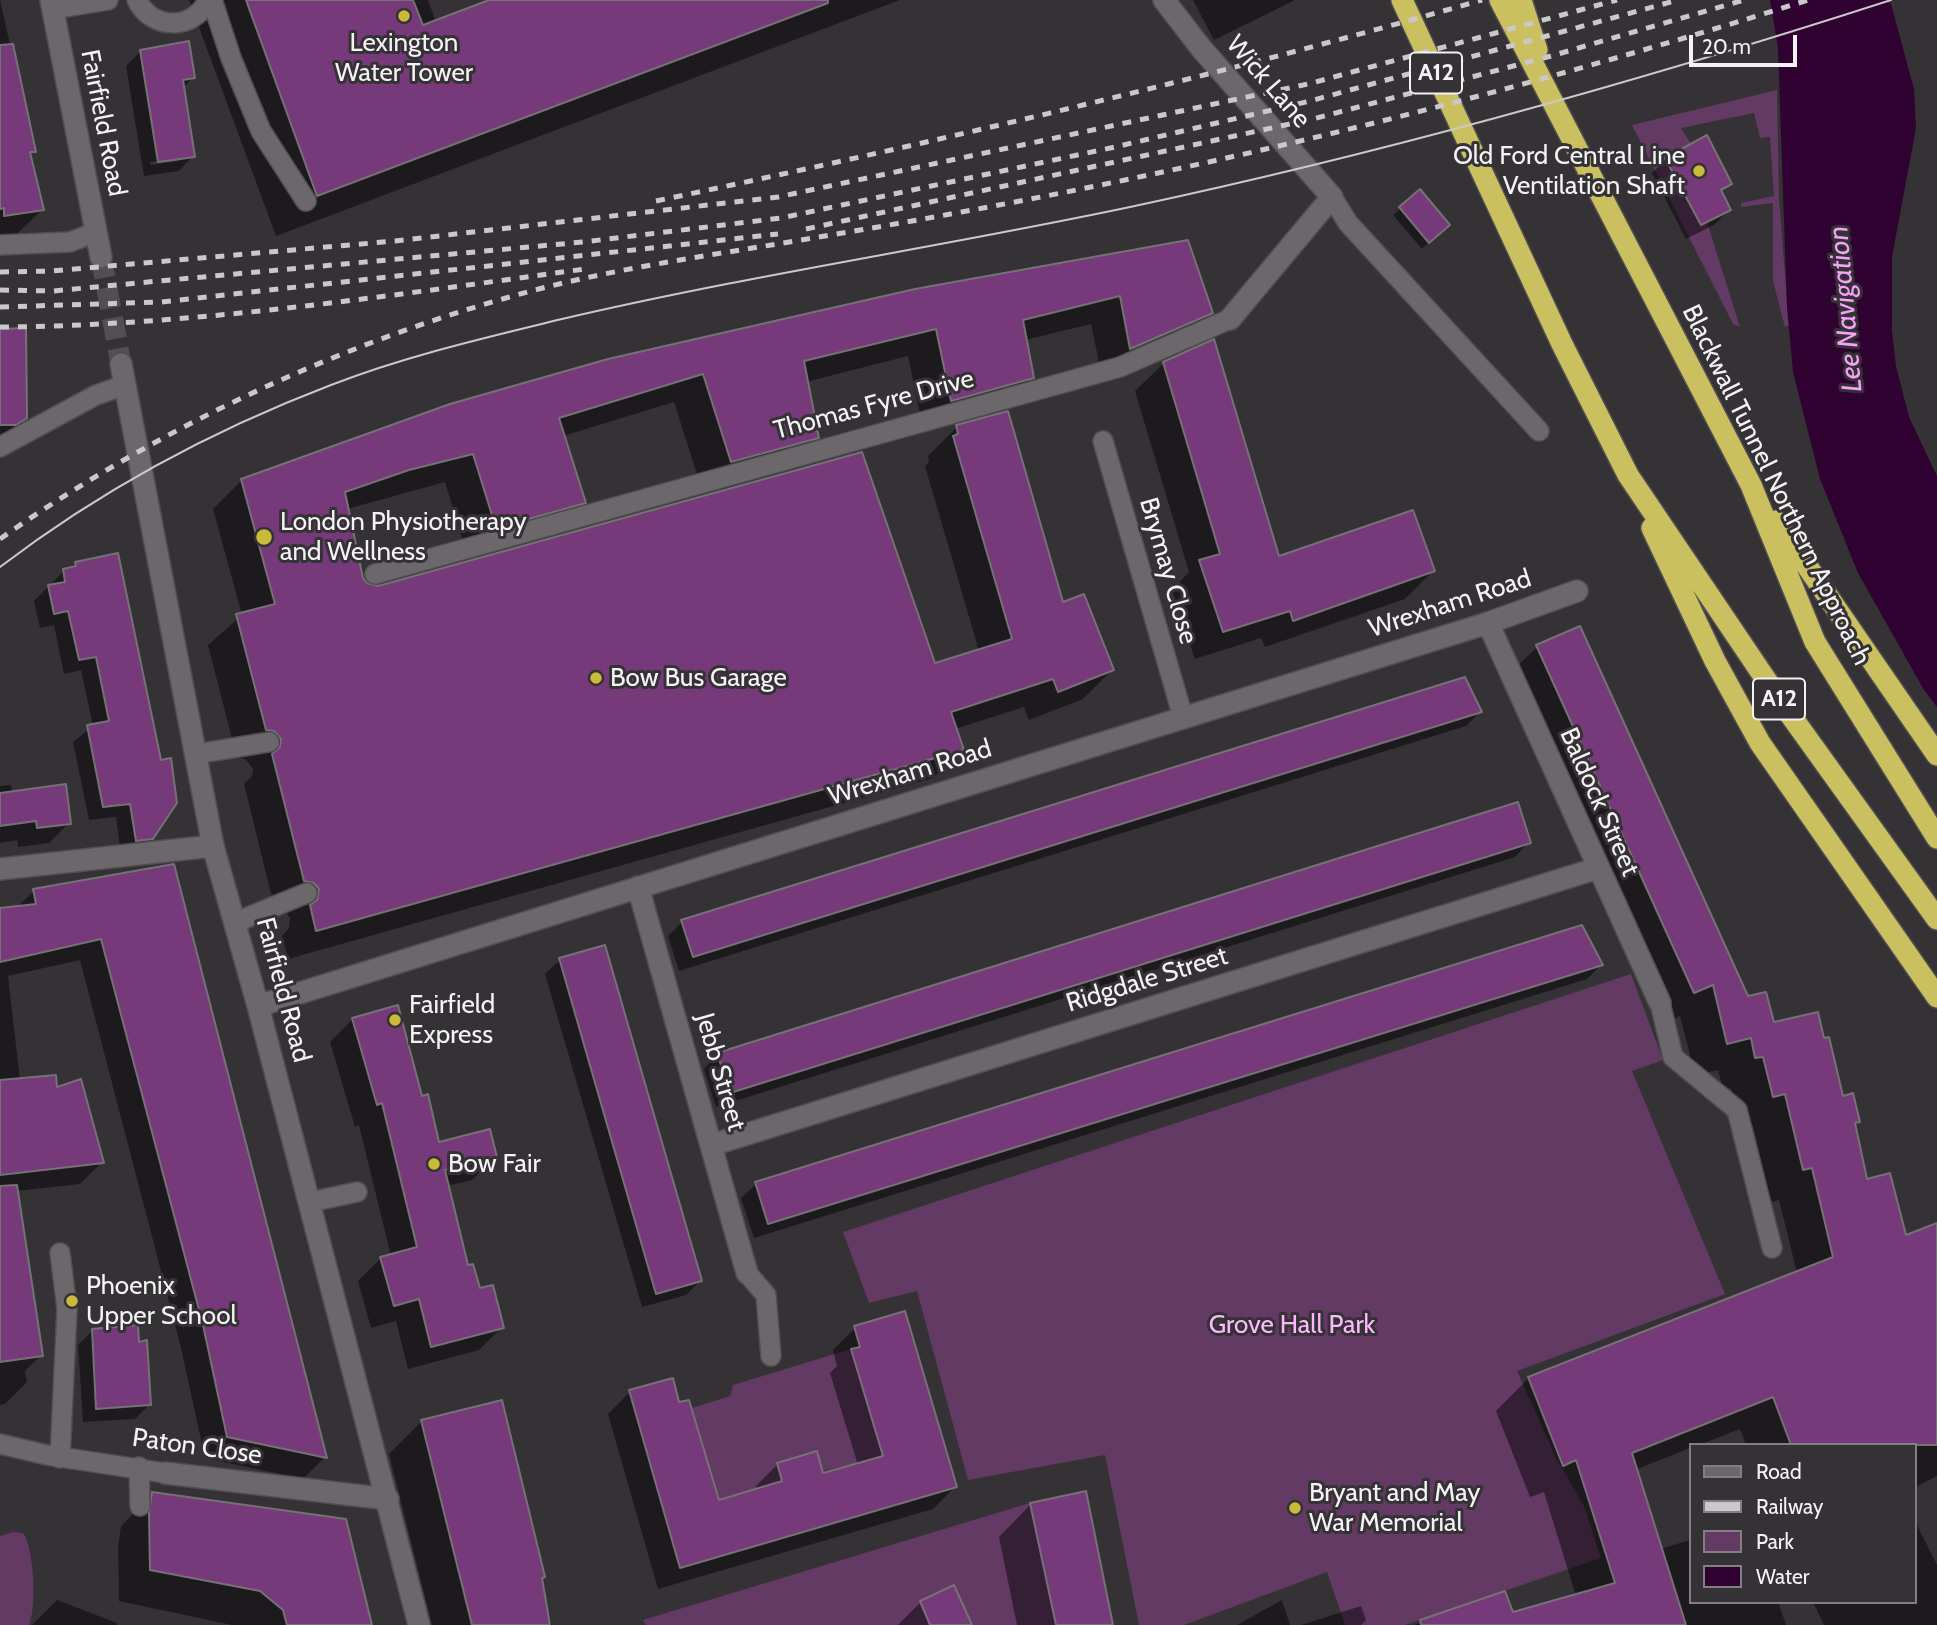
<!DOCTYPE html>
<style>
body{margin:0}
#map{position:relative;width:1937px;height:1625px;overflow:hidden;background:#353235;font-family:Cabin,sans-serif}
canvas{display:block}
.legend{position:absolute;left:1689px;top:1443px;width:228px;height:161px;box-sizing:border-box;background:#353235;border:2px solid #817f81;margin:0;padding:9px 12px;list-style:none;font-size:21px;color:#f4f2f4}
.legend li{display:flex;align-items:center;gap:14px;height:35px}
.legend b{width:35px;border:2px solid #817f81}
.scale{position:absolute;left:1689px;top:35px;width:108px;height:32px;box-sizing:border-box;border:4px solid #f4f2f4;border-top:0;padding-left:9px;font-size:21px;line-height:24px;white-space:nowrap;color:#f4f2f4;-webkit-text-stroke:5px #353235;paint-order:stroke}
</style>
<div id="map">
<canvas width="1937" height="1625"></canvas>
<ul class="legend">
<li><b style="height:9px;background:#6b676b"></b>Road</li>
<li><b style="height:9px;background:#cbc8cb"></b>Railway</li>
<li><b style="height:19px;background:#623a63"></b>Park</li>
<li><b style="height:19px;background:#2f0232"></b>Water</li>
</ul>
<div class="scale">20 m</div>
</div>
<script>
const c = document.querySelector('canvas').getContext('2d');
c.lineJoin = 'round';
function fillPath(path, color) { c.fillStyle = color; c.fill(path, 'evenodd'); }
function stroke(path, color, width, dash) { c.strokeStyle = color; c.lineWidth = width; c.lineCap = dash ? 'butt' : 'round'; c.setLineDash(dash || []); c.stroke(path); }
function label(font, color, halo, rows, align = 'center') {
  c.font = font + ' Cabin,sans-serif'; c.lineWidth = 6; c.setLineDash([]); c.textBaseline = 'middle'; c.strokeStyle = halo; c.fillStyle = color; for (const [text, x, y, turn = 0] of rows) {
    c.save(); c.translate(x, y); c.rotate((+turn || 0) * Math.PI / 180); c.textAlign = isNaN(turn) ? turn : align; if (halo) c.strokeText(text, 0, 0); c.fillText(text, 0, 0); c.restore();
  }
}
const green = new Path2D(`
 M1777,90l2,109 10,126 -4,2 -12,-46v-78l-32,4v-4l33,-7 -4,-59 -10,1 -6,-25 -73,15 10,16 -26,14 36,67 6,-3 33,105 -7,-3 -101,-199z
 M1631,974l32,86 -31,11 93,223 -208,77 39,87 28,48 17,52 -196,67h-60l-18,-53 -143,53h-45l-34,-170 -137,25 -51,-189 -48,12 -26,-71z
 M851,1349l34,107 -62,15 -7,-19 -39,11 5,19 -71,22 6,-12 -7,-25 -9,3 -11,-43 7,-2 -5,-17 38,-12 3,-11z
 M1030,1503l26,122h-84l-18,-39 -34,15 10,24h-284l-3,-5z
 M13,1532l10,1c11,15 14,73 6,92h-29v-89z`);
const water = new Path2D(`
 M1770,0h120l24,89 2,39 -24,129v74l4,35 13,51 28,59v231l-13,-17 -66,-117 -38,-94 -27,-107 -6,-64 -9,-260z`);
const shadow = new Path2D(`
 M0,0l34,151 -5,5 13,54 -42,40z
 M189,0h239l8,22 58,-22h406l-624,236z
 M1193,0h102l-81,40z
 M141,51l52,26 -10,11 10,68 -14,15 -35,5 -18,-110zM179,157v4l-29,4v-3z
 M1666,159l64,25 -10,9 9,17 -15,15 -28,14 -34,-66z
 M1419,191l22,41 -19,17 -29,-34z
 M1187,242l24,71 -29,29 -80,35 -11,-53 -66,16 7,37 -29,29 -80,23 -15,-73 -102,26 11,55 -29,29 -86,24 -28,-88 -111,34 21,66 -29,29 -88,24 -22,-73 -98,27 19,76 567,81 46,-15 -54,-185 4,-4 -1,-6 29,-29 105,177 50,66 -29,29 -54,21 -5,-13 -69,22 7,20 -29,29 -645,181 -6,-23 7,-8 1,-10 -5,-7 -10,-1 -31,-126 8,-8 1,-7 -8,-10 -8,-1 -29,-113 34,-30 -29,-106 29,-29zM552,510v4l-64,18 -1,-4z
 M0,345l26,73 -26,25z
 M1164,363l114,196 155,12 -28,28 -140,48 -4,-9 -66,21 -23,-69 17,-18 -54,-181z
 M117,555l35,283 -15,15 -16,2 -5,-38 -27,3 -16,-78 20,-16 -12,-56 -17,4 -10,-49 -14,3 -6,-27 30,-30 11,-7z
 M1579,628l168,370 95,100 16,23 -5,5 13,55 39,56 32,-12v251l-23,12v-43h-168l-6,-16 -41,16h-9v3l-55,22 25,79 30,-9v62h88l8,23h-372l90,-32 8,21 64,-18 -32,-104 -14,5 -34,-86 33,-33 268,-105 -18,-73 -8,2 -18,-76 -12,3 -10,-41 -8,2 -5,-20 -23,5 -15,-59 -19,9 -157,-346 33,-32z
 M1480,712l-14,14 -787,245 -11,-35 14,-14z
 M11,785l1,8 57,30 -20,20 -31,4 -1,-7 -17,3v-57z
 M1529,842l-14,15 -799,250 -12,-38 14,-15z
 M173,866l152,591 -22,22 -98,-21 -24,-110 -101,-388 -72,16 12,104 36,9 46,73 -22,22 -64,7 25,164 -16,16 2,11 -22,22 -5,1v-495l16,-2 18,-17z
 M560,960l140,321 -14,14 -44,12 -97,-333z
 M1601,965l-14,14 -833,259 -13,-40 15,-14z
 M353,1019l68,79 17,46 57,13 -23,23 -25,6 20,82 35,59 -23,23 -71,19 -12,-48 -25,7 -13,-47 23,-23 10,-2 -32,-131 -4,2 -25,-85z
 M855,1328l100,159 -22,22 -275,80 -50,-175 22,-22 48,12 40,98 39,-12 -1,-4 22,-22 44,11 36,-10 -28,-92 7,-7 -4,-16z
 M92,1331l57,74 -14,14 -52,3 -5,-77z
 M422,1421l118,158 12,46h-120l-43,-171z
 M153,1494l218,131h-139l-113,-24 -1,-54 3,-21z
 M1031,1504l81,121h-95l-18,-88z
 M1914,1519l23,46v60h-113l-11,-23h101z
 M57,1600l60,23v2h-85z
 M1282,1600l8,25h-53z
 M921,1602l49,23h-72z
 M1361,1606l5,14 -5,5h-60z`);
const building = new Path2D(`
 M246,0h167l10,25 66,-25h339v3l-511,193z
 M189,41l6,37 -12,2 12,77 -37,5 -18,-112z
 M13,44l23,108h-6l14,58 -40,6v-8l-4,1v-164z
 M1707,135l25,49 -11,6 10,20 -30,15 -36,-67z
 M1420,189l30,36 -21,18 -30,-36z
 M1188,240l25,73 -83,36 -10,-53 -97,24 11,58 -83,23 -15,-72 -132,32 15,77 -88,24 -28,-88 -144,44 27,85 -90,25 -23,-74 -64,16 -64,22 18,86 4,5 11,3 484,-134 73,211 77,-24 -59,-203 5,-2 -2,-9 52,-14 55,191 21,-8 30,76 -56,22 -5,-13 -102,33 13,38 -648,181 -6,-26 7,-5 2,-11 -5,-6 -10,-2 -32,-127 8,-7 1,-8 -7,-8 -8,-1 -30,-116 39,-10 -34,-125 209,-75 158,-45 307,-70z
 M26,328l1,90 -11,7h-16v-96z
 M1214,339l65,217 134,-46 22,61 -142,50 -3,-10 -67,21 -24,-72 21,-6 -57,-192z
 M118,553l43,207 10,-2 6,45 -24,36 -17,2 -6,-37 -27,3 -16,-82 22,-4 -13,-64 -17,3 -11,-49 -14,3 -6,-29 17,-3 -2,-13 13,-3 -1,-4z
 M1580,626l168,370 18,-4 8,30 44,-10 6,26 5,-1 14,59 10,-3 7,29 -5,1 12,56 23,-6 16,62 31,-12v222h-146l-18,-48 -141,56 54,172h-265l-1,-5 85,-29 8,21 102,-29 -39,-123 -13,6 -35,-89 305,-120 -21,-89 -9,2 -18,-76 -12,3 -10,-40 -8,1 -4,-20 -24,6 -14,-59 -19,8 -158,-348z
 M1465,677l17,35 -789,245 -12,-37z
 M66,784l5,40 -34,4 -1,-7 -36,5v-33z
 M1518,802l13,41 -801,250 -13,-40z
 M174,864l145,563 8,31 -100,-21 -24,-112 -102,-386 -101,23v-54l36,-4 -3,-15z
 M1582,925l21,40 -835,259 -13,-42z
 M605,945l97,336 -46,13 -97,-336z
 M398,1005l24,91 6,-2 11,48 51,-13 7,28 -52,13 23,95 5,-1 7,24 13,-3 11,43 -73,19 -12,-48 -25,7 -14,-49 37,-10 -35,-144 -5,2 -25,-87z
 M56,1075l1,12 24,-8 23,84 -104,12v-95z
 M17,1185l26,171 -43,6v-176z
 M905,1311l52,176 -277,81 -51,-178 44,-12 6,24 10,-2 30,100 63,-19 -5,-18 40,-12 6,22 60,-17 -32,-107 9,-2 -6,-21z
 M138,1325l1,17 8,-2 4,65 -55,4 -4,-80z
 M502,1400l43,177 -3,1 8,47h-78l-51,-205z
 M1086,1491l27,134h-57l-26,-122z
 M152,1492l194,27 26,106h-85l-4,-15 -23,-19 -110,-21 -1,-56z
 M954,1585l18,40h-42l-10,-24z`);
const secondaryTunnel = new Path2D(`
 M101,257l20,107`);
const lane = new Path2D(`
 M137,0c14,30 57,31 71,0
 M212,0l19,58 30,73 45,70
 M53,9l55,-9
 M1332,197l16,26 191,208
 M0,245l70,-3 26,-10
 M1103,441l80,276
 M0,447l96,-52 29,-10
 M375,574l745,-207 110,-48
 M196,754l73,-12
 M236,922l71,-29
 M1660,1003l13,54 64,53 35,138
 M310,1202l47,-10
 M747,1273l19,22 5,61
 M0,1444l47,11 118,18
 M60,1458l7,-149 -7,-56
 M139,1467l1,39`);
const street = new Path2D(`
 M1164,0l37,48 131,149 -102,122
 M1488,623l172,380
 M0,869l213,-23
 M638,887l109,386
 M258,1006l1230,-383 89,-32
 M712,1145l886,-277
 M165,1473l223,26`);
const secondary = new Path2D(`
 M51,0l50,257
 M121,364l92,482 45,160 161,619`);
const highway = new Path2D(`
 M1402,0l160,344 66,131 151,224 158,220
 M1500,0l251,485 64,157 122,196
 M1521,0l16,50
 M1776,521l161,234
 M1652,528l63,133 45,82 177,254`);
const tram = new Path2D(`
 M0,567c101,-77 213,-137 331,-182 75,-29 153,-47 231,-66 188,-44 379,-72 568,-112 258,-55 510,-126 761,-207`);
const rail = new Path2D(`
 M656,201c278,-58 553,-123 826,-201
 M806,229l507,-110 238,-63 193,-56
 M0,272l52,-1 343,-30 383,-44 530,-113 309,-84
 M0,290l53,1 106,-10 424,-39 198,-24 334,-71 195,-46 368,-101
 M0,307l161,-5 617,-68
 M0,327c193,-1 393,-32 585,-58
 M0,539c152,-107 327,-190 506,-241 89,-26 181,-39 271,-54 116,-19 233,-40 348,-64 231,-48 458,-109 683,-180`);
const markers = [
 [404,16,7,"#c9ba3a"],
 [1699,171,7,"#c9ba3a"],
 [264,537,9,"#c9ba3a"],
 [596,678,7,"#c9ba3a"],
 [395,1020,7,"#c9ba3a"],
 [434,1164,7,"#c9ba3a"],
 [72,1301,7,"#c9ba3a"],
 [1295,1508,7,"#c9ba3a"]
];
const shields = [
 [1436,73,52],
 [1779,699,52]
];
const shieldNames = [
 ["A12",1436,73],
 ["A12",1779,699]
];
const poiNames = [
 ["Lexington",404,43,"center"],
 ["Water Tower",404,73,"center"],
 ["Old Ford Central Line",1685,156,"right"],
 ["Ventilation Shaft",1685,186,"right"],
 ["London Physiotherapy",280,522],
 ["and Wellness",280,552],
 ["Bow Bus Garage",610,678],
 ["Fairfield",409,1005],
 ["Express",409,1035],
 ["Bow Fair",448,1164],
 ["Phoenix",86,1286],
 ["Upper School",86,1316],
 ["Bryant and May",1309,1493],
 ["War Memorial",1309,1523]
];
const streetNames = [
 ["Wick Lane",1268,82,49],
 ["Fairfield Road",103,123,79],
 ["Thomas Fyre Drive",874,405,-15],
 ["Blackwall Tunnel Northern Approach",1776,485,64],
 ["Brymay Close",1168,571,74],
 ["Wrexham Road",1450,604,-18],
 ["Wrexham Road",910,773,-17],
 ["Baldock Street",1599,802,66],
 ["Ridgdale Street",1147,980,-17],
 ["Fairfield Road",283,990,75],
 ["Jebb Street",720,1072,74],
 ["Paton Close",197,1447,8]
];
const parkNames = [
 ["Grove Hall Park",1292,1325]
];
const waterNames = [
 ["Lee Navigation",1846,309,-95]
];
fillPath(green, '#623a63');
fillPath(water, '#2f0232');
fillPath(shadow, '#0007');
fillPath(building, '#763979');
stroke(building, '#757175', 2);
stroke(secondaryTunnel, '#524f52', 21, [21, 10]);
stroke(lane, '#514e51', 22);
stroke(street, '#514e51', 24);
stroke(secondary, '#514e51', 24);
stroke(highway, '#514e51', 24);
stroke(lane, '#6b676b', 19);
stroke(street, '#6b676b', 21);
stroke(secondary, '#6b676b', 21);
stroke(highway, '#cbc060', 21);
stroke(tram, '#cbc8cb', 2);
stroke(rail, '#cbc8cb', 5, [9, 9]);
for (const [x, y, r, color] of markers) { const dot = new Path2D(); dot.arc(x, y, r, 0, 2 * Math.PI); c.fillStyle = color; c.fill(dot); stroke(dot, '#353235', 2.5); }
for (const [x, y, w] of shields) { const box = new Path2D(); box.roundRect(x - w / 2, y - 20.5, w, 41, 5); c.fillStyle = '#353235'; c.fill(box); stroke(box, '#f4f2f4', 2); }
label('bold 24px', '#f4f2f4', null, shieldNames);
label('26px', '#f4f2f4', '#353235', poiNames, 'left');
label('26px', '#f4f2f4', '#353235', streetNames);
label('26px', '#fcb7fe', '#353235', parkNames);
label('italic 28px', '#f7a1fa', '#353235', waterNames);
</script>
